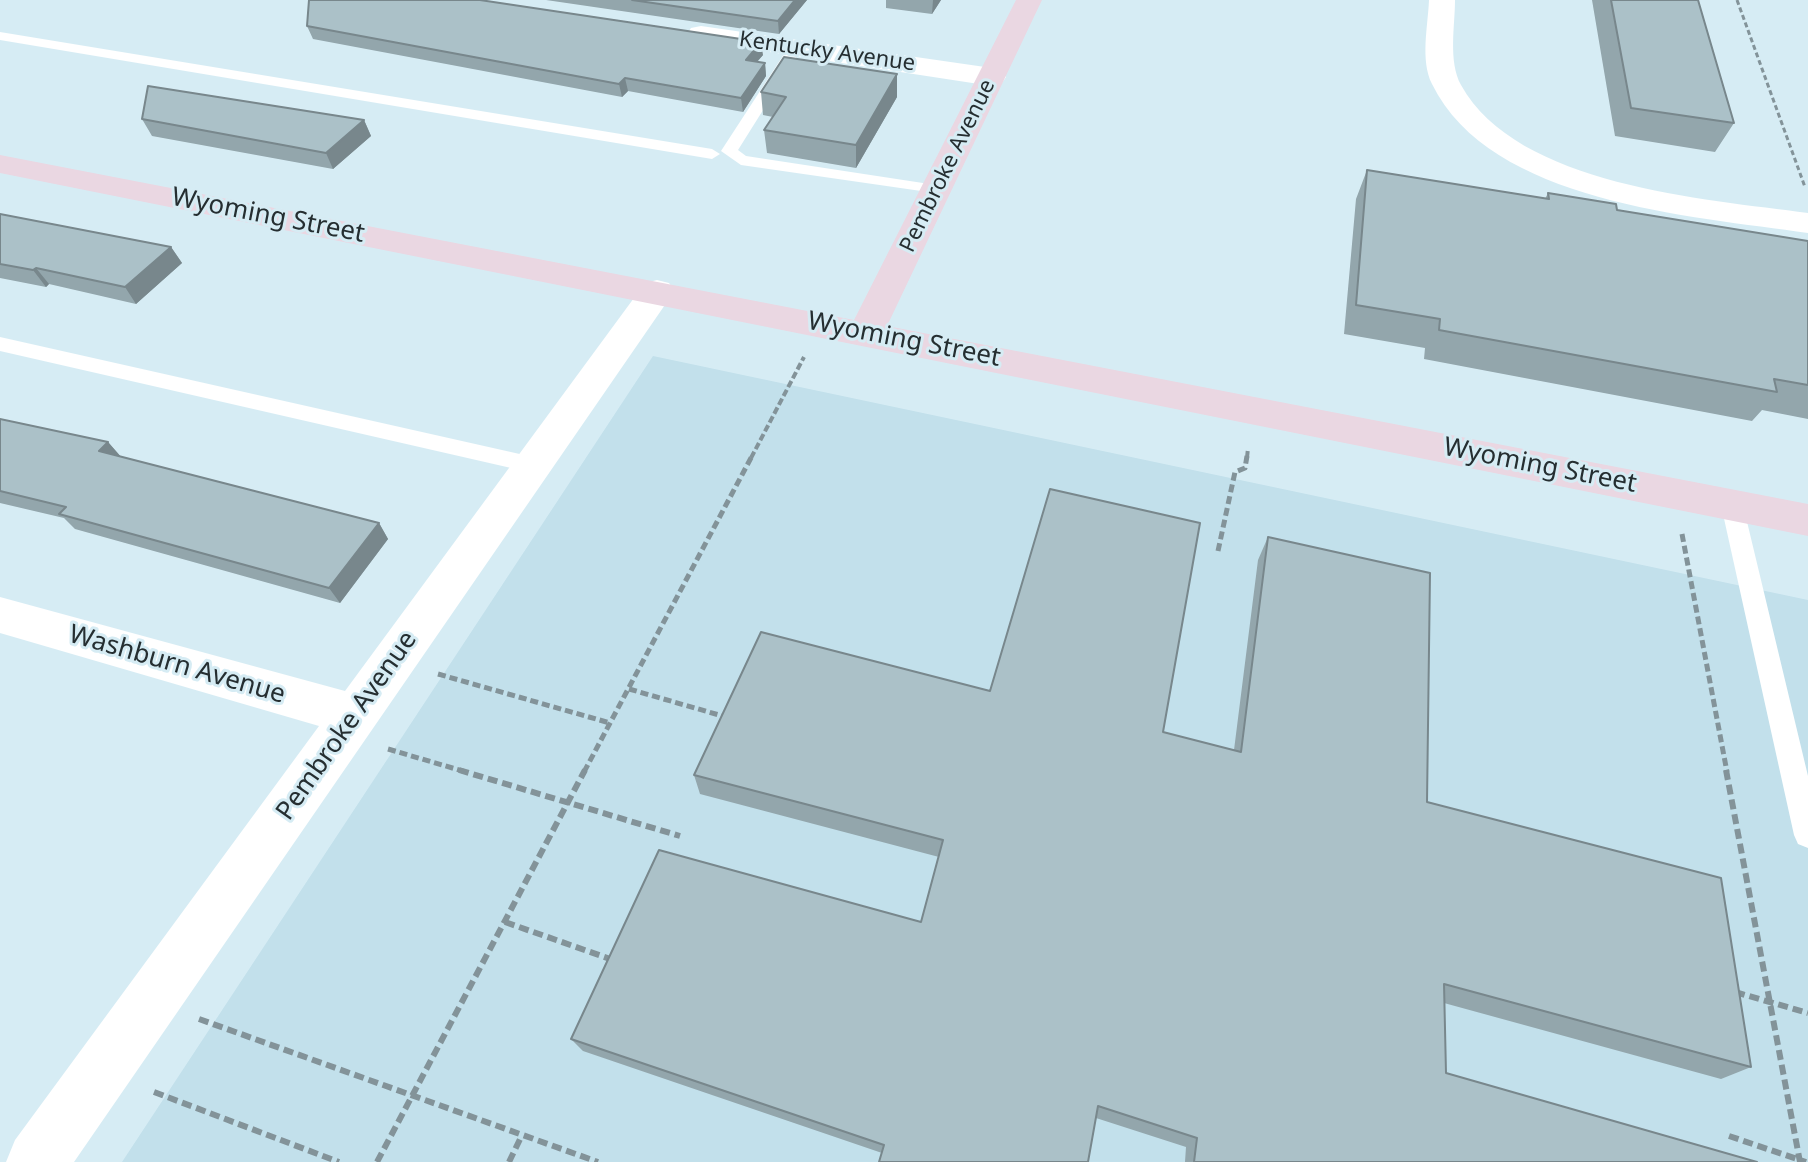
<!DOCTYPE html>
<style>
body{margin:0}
canvas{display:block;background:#d6ecf4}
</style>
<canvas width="1808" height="1162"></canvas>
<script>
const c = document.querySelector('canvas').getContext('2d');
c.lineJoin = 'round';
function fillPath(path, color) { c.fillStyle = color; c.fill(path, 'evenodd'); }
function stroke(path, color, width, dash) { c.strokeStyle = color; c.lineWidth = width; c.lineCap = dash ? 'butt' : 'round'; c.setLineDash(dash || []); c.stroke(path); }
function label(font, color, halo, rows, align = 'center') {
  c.font = font + ' "Noto Sans",sans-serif'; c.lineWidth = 6; c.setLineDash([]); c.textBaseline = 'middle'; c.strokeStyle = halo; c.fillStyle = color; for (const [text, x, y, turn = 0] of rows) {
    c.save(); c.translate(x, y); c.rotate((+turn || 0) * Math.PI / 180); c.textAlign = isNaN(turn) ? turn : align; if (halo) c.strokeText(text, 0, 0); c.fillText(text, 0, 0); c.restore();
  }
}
const built = new Path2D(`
 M653,356l1155,244v562h-1686z`);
const pathFar3 = new Path2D(`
 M1737,0l68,187`);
const pathFar2 = new Path2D(`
 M751,458l53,-101
 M1247,458l1,-10`);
const pathFar1 = new Path2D(`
 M1682,534l45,238
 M1218,551l17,-79 10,-4 2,-12
 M438,674l172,49
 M629,689l97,28
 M388,749l78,23
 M584,772l168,-316`);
const path = new Path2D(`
 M459,770l221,66
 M1726,770l74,392
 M505,922l108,38
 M1735,992l73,21
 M199,1019l399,143
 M154,1092l185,70
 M1729,1136l77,26
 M377,1162l208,-392
 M509,1162l13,-27`);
const lane = new Path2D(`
 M0,32l712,117 8,5 -8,5 -712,-119z
 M795,44l7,4 -64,102 8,6 190,29 6,1v8l-201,-29 -20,-14 69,-106z
 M0,337l533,120 11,8 -11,8 -533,-122z
 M1732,496l8,3 3,6 65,271v72l-10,-4 -4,-9 -73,-330 3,-6z`);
const street = new Path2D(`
 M1429,0h26c0,26 -7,61 6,85 56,101 244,114 347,128v20c-116,-17 -318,-30 -376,-149 -12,-24 -4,-58 -3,-84z
 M701,26l291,42 10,3 4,6 -4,6 -10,3 -301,-46 -4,-6 4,-6z
 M657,280l12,3 6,8 -6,8 -595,863h-68l9,-22 304,-414 -319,-93v-36l345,94 300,-408z`);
const secondary = new Path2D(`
 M1016,0h26l-155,326 921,178v32l-1808,-363v-18l854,165z`);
const wall = new Path2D(`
 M546,0h261l-28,34z
 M886,0h55l-9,14 -46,-6z
 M1592,0h106l36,123 -19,29 -100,-16z
 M307,26l456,29 -6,7 8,1 1,13 -23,36 -115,-21 -6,6 -309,-58z
 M761,92l136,5 -41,71 -89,-15 -3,-23 9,-13 -10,-2z
 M142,119l222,1 7,16 -38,33 -181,-33z
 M1367,170l178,29 3,-6 69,17 191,31v178l-46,-9 -10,11 -328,-62 1,-11 -81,-14 12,-135z
 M0,214l171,33 11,16 -46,41 -87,-20 -3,3 -46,-9z
 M0,419l108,23 13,15 258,66 9,16 -48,64 -265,-74 -11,-11 -64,-15z
 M1268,537l159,265 324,265 -30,12 -277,-76 2,70 311,89h-572l1,-15 -90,-29 -214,35 -299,-102 -12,-12 350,-117 18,-65 -239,-63 -6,-19 296,-84 173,41 71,18 24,-190z`);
const shadedWall = new Path2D(`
 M795,0h12l-28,34 -1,-13z
 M933,0h8l-9,14z
 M761,42l2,13 -16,18 -1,-13z
 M765,63l1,13 -23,36 -2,-14z
 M897,74v23l-41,71v-23z
 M625,78l3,13 -6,6 -3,-13z
 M364,120l7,16 -38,33 -7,-16z
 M171,247l11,16 -46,41 -11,-17z
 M36,268l13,16 -3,3 -13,-17z
 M108,442l14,16 -23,-7z
 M379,523l9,16 -48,64 -11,-15z`);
const building = new Path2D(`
 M309,0h171l281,42 -15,18 19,3 -24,35 -116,-20 -6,6 -312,-58z
 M632,0h163l-17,21z
 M1611,0h87l36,123 -103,-15z
 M784,57l113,17 -41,71 -92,-15 22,-33 -25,-5z
 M148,86l216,34 -38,33 -184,-34z
 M1367,170l182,29 -1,-6 68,11 1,6 191,31v144l-34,-6 3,13 -338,-62 1,-11 -84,-14z
 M0,214l171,33 -46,40 -89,-19 -3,2 -33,-6z
 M0,419l108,23 -9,9 280,72 -50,65 -270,-74 7,-7 -66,-16z
 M1050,489l150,34 -37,209 78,20 27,-215 162,36 -3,229 294,76 30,189 -307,-83 2,89 311,89h-563l3,-24 -99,-32 -10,56h-209l5,-17 -313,-106 88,-189 262,72 22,-82 -249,-65 67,-143 229,59z`);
const farStreetnames = [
 ["Kentucky Avenue",827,52,8],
 ["Pembroke Avenue",948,166,-64]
];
const streetNames = [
 ["Wyoming Street",268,216,11],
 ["Wyoming Street",904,340,11],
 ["Wyoming Street",1540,466,11],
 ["Washburn Avenue",177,665,16],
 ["Pembroke Avenue",347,726,-55]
];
fillPath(built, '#c2e0eb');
stroke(pathFar3, '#839399', 3, [5, 3]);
stroke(pathFar2, '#839399', 4, [7, 3]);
stroke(pathFar1, '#839399', 5, [8, 4]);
stroke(path, '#839399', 6, [10, 5]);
fillPath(lane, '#fff');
fillPath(street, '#fff');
fillPath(secondary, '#ead7e2');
fillPath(wall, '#93a6ac');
fillPath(shadedWall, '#78878c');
fillPath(building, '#abc1c8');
stroke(building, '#78878c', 2);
label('22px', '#252e31', '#d6ecf4', farStreetnames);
label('26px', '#252e31', '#d6ecf4', streetNames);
</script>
